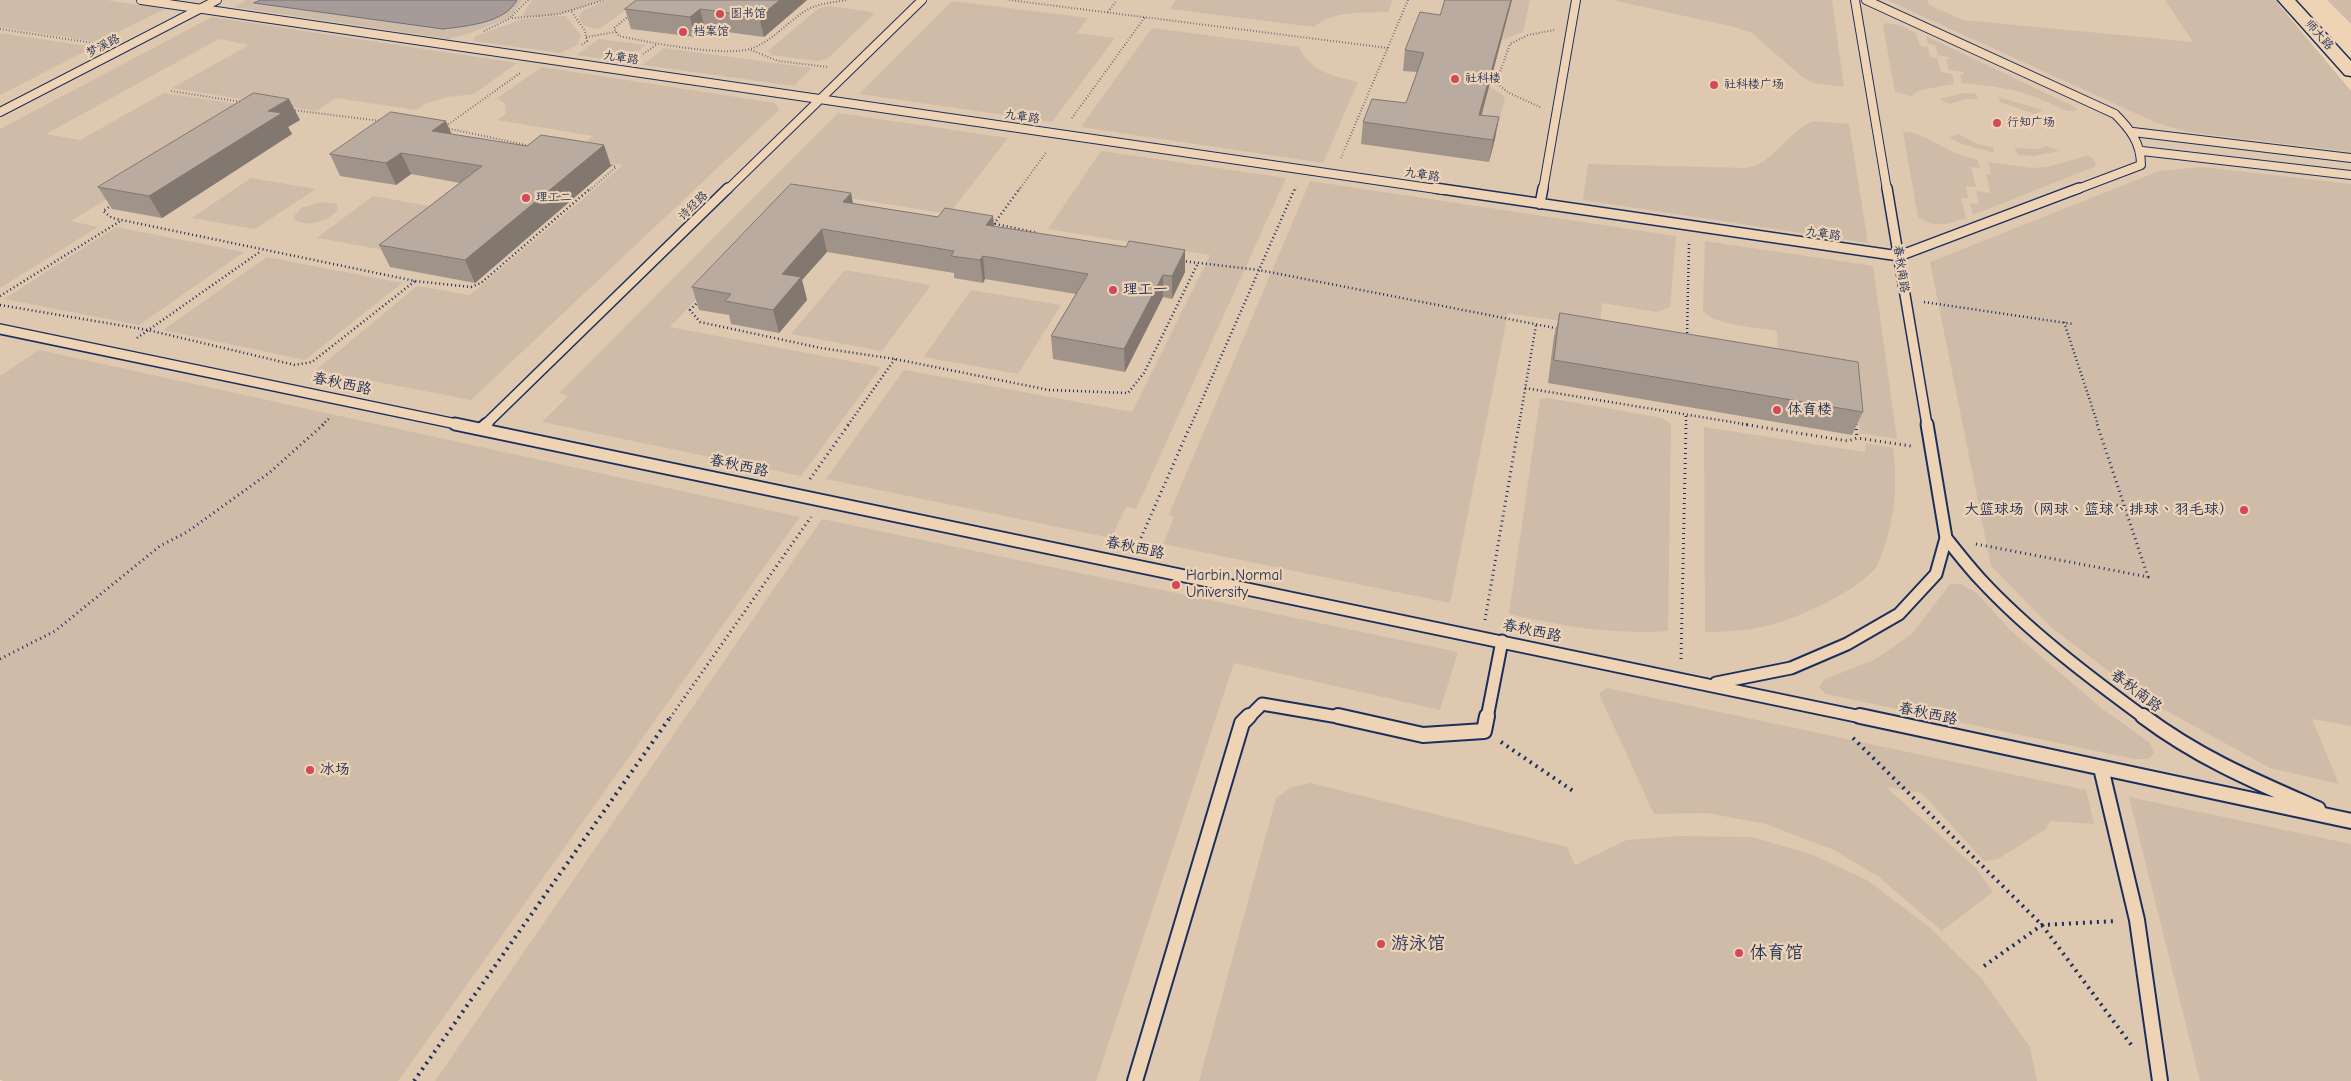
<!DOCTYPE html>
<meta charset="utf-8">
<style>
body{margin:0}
canvas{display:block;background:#eed4b5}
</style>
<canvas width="2351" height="1081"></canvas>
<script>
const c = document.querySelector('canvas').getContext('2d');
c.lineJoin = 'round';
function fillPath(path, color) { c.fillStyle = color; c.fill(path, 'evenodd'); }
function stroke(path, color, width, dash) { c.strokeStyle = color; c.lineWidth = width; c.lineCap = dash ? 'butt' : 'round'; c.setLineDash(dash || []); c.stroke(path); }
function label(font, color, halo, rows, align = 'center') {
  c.font = font + ' "Comic Neue","LXGW WenKai TC",sans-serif'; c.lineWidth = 4.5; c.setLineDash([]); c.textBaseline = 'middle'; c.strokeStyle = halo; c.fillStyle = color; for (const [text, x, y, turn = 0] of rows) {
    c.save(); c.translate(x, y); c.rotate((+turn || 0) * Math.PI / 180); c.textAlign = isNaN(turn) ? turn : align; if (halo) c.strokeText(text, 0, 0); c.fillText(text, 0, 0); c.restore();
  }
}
const built = new Path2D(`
 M0,0h2275l76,91v990h-2348l-3,-2z`);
const green = new Path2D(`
 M0,0h106l59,9 -67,33 -98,-15z
 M247,0h14l-6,3 215,23 30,-10 17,-16h6l-14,18 -42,16 -19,5 -214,-32z
 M532,0h69c-18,9 -60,22 -79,15z
 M607,0h33l-41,29c-10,-1 -18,-2 -20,-13l5,-6z
 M1176,0h217l-5,12c-24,1 -54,-2 -74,15l-144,-18z
 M1512,0h18l-7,32 -21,8z
 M1612,0h220l12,87 -31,-4 -12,-7 -49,-43 -18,-6z
 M1887,0h40l2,5 34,15 230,22 -28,-42h110l76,91v61l-163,-20 -31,-9z
 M2327,0h24v24z
 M952,1l136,17 -11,15 38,5 -63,84 -193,-28z
 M830,6l41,6 3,2 -47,45 -9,2 -47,-6 -3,-4 51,-43z
 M557,16h9l15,20 -4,9 -16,8 -87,-12v-4l7,-3 42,-15z
 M212,17l305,46 -43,31 -26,3 -23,7 -9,6 -80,-12 -20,13 -144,-23 77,-43 -30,-6 -173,95 34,6 84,-47 94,14 -187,114 27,6 -98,61v-159z
 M1886,23l13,2 17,8 4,13 8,1 2,10 7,1 4,14 11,2 2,10 -34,6 -9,6 -16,-4 -12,-66z
 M1152,28l147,19c11,25 35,29 59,35l-35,81 -242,-36z
 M0,33l87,13 1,4 -88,45z
 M1926,36l147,70 5,4c-12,4 -22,-5 -33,-9 -26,-12 -54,-15 -83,-18l-2,-8h4l-1,-3 -14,-2 -3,-11h4l-2,-2 -10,-2 -3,-10 -7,-1z
 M599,39l47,6 -21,17 -48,-7z
 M664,48l148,20 -18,18 -151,-21z
 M542,67l233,36 4,7 -308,290 -155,-30 101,-84 53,9 153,-130 -30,-5 -19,-8 19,-16 -96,-16 9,-6 -1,-10 -8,-6z
 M1489,86l16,11 -10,42 -19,-3z
 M1964,93l12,1 2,5h-13l-15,5 -11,-5z
 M1998,97l45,13 -8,4 -35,-12z
 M838,113l170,25 -59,76 -150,-24 -129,137 211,40 -80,109 -259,-54 26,-26 -9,-3z
 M1813,121l36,3 19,119 -285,-43 5,-36 159,4c28,-6 40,-36 66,-47z
 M1903,132c17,-1 33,12 48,19 9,4 18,6 27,9l2,8 -9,-1 5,20 -10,-1 2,12h-7l5,20c-19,6 -30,11 -48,-1z
 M1958,134l20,10 15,3 2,6 -33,-9 -13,-6z
 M2047,146l12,5 -25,5 -16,-1 -4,-7 23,1z
 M1101,151l185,27 -150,331 -10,-2 -15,31 -285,-59 78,-109 228,42 78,-157 -162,-26z
 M2086,156l7,2 3,6 -2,3 -121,48 -3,-12 9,1 -3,-13 14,2 -4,-19h5l-3,-12 44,6 15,-1z
 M2202,167l149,17v542l-39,-7 27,65 -69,-16 -123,-68 -95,-72 -61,-62 -61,-304 229,-91z
 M251,178l65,11 -61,40 -63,-11z
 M1310,181l366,55 -6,71 -13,5 -55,-9 -2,22 -7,1 -85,-13 -58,290 -287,-59 11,-27 -5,-3z
 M373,196l67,12 -56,42 -67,-12z
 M321,202l16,2 1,6c-9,11 -32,19 -44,9v-3l7,-8z
 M116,227l128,25 -105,73 -135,-26z
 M1705,241l168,25 24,173 -37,-6 -8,-63 -74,-12 -1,-27c-17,-3 -67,-6 -74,-21z
 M267,257l135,26 -97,77 -142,-30z
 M845,270l86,15 -49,66 -91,-17z
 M971,290l90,15 -43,69 -94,-17z
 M39,350l761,167 -402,564h-395l-3,-2v-703z
 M1548,398l114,20 9,6 -3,207c-55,4 -106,-5 -159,-17l31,-215z
 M1704,427l161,25 1,-9 27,5c5,36 2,71 -11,105 -2,5 -4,13 -8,17 -21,23 -81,51 -112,57 -18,4 -38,5 -57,5z
 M822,519l636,133 -18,58 -206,-47 -138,418h-661z
 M1950,584h11l16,9 33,37 91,78 49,35 4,10 -5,6h-15l-308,-65 -7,-7 6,-8 49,-19 38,-26z
 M1607,688l479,102 8,34 -44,-3 -4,8 -48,30 -14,2 -62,-68 -36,-6 89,80 18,25 -51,39 -63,-54 -45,-27 -68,-26 -59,-11 -53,1 -55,-120z
 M1311,783l256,64 8,18 52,-25 52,-4 73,1 59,17 56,26 62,47 53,52 48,68 7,34h-838l77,-283 16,-11z
 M2129,797l222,47v237h-151z`);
const water = new Path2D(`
 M261,0h256c-12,23 -50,26 -74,29l-189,-26z`);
const pathFar3 = new Path2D(`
 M1009,0l379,48
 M572,12l13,19 2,10 -7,5
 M1108,12l9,-12
 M631,14l-17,14 5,8c29,6 107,22 134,12 23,-9 39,-32 60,-41 10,-4 24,-5 34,-7
 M512,18l47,-4 45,-14
 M0,29l93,14
 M484,31l25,-12 19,-19
 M586,37l30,-5
 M751,50l27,11 50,6
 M643,54l13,-9
 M171,91l71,11
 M1540,107l-31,-14 -13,-10 14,-39 18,-9 26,-5
 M292,110l89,11
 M1072,118l73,-101
 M446,126l74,-53
 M446,128l85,18
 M1341,158l67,-158
 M590,190l26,-23 -8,-4
 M1019,190l28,-39
 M1295,190l1,-3`);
const pathFar2 = new Path2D(`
 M112,205l-9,6 9,7 303,63 56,6 10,-4 110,-95
 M991,223l47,10
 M994,224l26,-36
 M1182,261l77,9 301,59
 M0,296l122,-76
 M699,301l-9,9 10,12 121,26 74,11 154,31 79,3 16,-20 54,-110
 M1924,302l149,22
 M0,305l148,25 147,35 17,-3 103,-81
 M2064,322l34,103
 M1687,337l2,-94
 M137,338l124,-87
 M1525,388l225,37
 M322,425l9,-8
 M848,425l47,-66
 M1191,425l104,-237
 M1519,425l17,-100
 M1686,425v-11`);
const pathFar1 = new Path2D(`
 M1742,424l106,17 9,-3 54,8
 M1856,424l1,14
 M810,479l39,-55
 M2102,502l23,5
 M1976,544l172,33 -51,-153
 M1137,547l54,-123
 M1485,620l34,-196
 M0,659l55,-28 105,-85 27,-14 82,-59 55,-49
 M1681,659l5,-235
 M670,718l141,-201`);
const path = new Path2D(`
 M1853,738l189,187 90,121
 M1501,742l75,51
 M1984,966l58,-41 75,-4
 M414,1081l257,-365`);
const serviceFar3 = new Path2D(`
 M141,0l1302,190
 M1855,0l32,190
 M1866,0l249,114c15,15 26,29 26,51l-66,25
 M0,112l217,-112
 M2133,132l218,26
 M2142,151l209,24
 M727,190l195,-190
 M1543,190l33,-190`);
const serviceFar2 = new Path2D(`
 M1435,188l464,68 180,-68
 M1887,188l40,237
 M1540,204l3,-16
 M0,329l461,96
 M485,425l243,-237`);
const serviceFar1 = new Path2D(`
 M455,424l1411,294
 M481,429l6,-5
 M1946,538c11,14 22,28 34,41 47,51 109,98 165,139
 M1716,683l75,-15 56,-24 52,-30 37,-40 10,-36 -19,-114
 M1248,718l14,-14 82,14
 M1487,718l15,-77`);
const service = new Path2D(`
 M1338,716l85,19 61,-4 3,-15
 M1860,716l491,105
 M2143,716c56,42 111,65 175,93
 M2101,768l36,152 23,161
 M1135,1081l107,-358 7,-7`);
const tertiary = new Path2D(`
 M2278,0h17l56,61v15l-6,-1z`);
const wall = new Path2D(`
 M807,0l-43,37 -59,-8 -10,8 -64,-8 -6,-20z
 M1445,0h67l-31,115 14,24 -6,23 -128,-18 2,-22 43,-19 11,-31 -14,-1 2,-21 35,-35z
 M300,120l-12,7 4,7 -130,84 -50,-9 -14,-22z
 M451,134l76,12 77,-1 7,21 -136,117 -85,-16 -11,-22 81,-62 -49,-9 -15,11 -56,-9 -10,-22z
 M851,193l2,10 85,14 55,-1 1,10 191,46 -13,27 -9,-2 -38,75 -72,-13 -2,-23 25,-42 -91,-15 -2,4 -29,-5v-5l-127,-21 -25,28 5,20 -28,33 -48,-9 -2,-9 -30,-5 -7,-23z
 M1560,313l303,99 -11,23 -304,-52 6,-47z`);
const shadedWall = new Path2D(`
 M780,0h27l-43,37 -5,-20z
 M1511,0h1l-36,136 3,-21z
 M700,9l5,20 -10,8 -5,-20z
 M289,99l11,21 -12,7 4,7 -130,84 -13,-22 119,-85z
 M1499,117l-4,22 -6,23 4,-22z
 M446,121l9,21 -23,-11z
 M604,145l7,21 -136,117 -10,-23z
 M401,153l10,21 -15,11 -10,-22z
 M851,193l4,22 -12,-13z
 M993,216l2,22 -9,-13z
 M822,229l5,23 -25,28 5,20 -28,33 -6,-23 9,-36z
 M1185,250v22l-13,27v-23z
 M983,256l2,23 -2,4 -3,-23z
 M1163,275v22l-38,75 -1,-23z`);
const building = new Path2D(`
 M637,0h143l-21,17 -59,-8 -10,8 -65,-8z
 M1445,0h66l-32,115 20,2 -6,23 -130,-18 9,-23 34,4 18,-50 -19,-3 15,-38 20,3z
 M254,93l35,6 -21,12 14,2 -133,83 -51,-9z
 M391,112l55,9 -14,10 95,15 14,-11 63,10 -139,115 -86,-15 103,-79 -81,-13 -15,10 -56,-9z
 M791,184l60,9 -8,9 95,15 7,-9 48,8 -7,9 140,22 3,-6 56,9 -13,26 -9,-1 -39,74 -73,-13 37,-62 -105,-18 -3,4 -29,-4 3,-5 -132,-22 -40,45 19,3 -28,33 -48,-9 6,-7 -39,-7z
 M1560,313l298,49 5,50 -309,-52z`);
const markers = [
 [720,14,5,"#d1495b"],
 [683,32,5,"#d1495b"],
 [1455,79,5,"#d1495b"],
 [1714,85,5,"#d1495b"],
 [1997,123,5,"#d1495b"],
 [526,198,5,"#d1495b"],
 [1113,290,5,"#d1495b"],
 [1777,410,5,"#d1495b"],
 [2244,510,5,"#d1495b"],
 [1176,585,5,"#d1495b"],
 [310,770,5,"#d1495b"],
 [1381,944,5,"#d1495b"],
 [1739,953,5,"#d1495b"]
];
const farPoinames = [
 ["图书馆",730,14],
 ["档案馆",693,32],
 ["社科楼",1465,79],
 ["社科楼广场",1724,85],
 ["行知广场",2007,123],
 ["理工二",536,198]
];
const farStreetnames = [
 ["师大路",2319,35,48],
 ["梦溪路",103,46,-27],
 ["九章路",621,58,8],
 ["九章路",1022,117,8],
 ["九章路",1422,175,8],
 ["诗经路",693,206,-44],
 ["九章路",1823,234,8],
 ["春秋南路",1901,269,81]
];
const poiNames = [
 ["理工一",1123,290],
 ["体育楼",1787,410],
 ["大篮球场（网球、篮球、排球、羽毛球）",2234,510,"right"],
 ["Harbin Normal",1186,576],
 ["University",1186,593],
 ["冰场",320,770]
];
const streetNames = [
 ["春秋西路",342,384,12],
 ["春秋西路",739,466,12],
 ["春秋西路",1135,548,12],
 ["春秋西路",1532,631,12],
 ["春秋南路",2136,691,37],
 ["春秋西路",1928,714,12]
];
const nearPoinames = [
 ["游泳馆",1391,944],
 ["体育馆",1749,953]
];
fillPath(built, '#dec8af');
fillPath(green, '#cfbca8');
fillPath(water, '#a69b97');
stroke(water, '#6e7080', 1);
stroke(serviceFar3, '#1b2f5e', 10);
stroke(serviceFar2, '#1b2f5e', 12);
stroke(serviceFar1, '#1b2f5e', 15);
stroke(service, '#1b2f5e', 18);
stroke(tertiary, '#1b2f5e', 3);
stroke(pathFar3, '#1b2f5e', 2, [0.5, 2.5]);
stroke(pathFar2, '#1b2f5e', 2.5, [1, 3]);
stroke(pathFar1, '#1b2f5e', 3, [1, 4]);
stroke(path, '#1b2f5e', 4, [2, 5]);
stroke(serviceFar3, '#eed4b5', 8);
stroke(serviceFar2, '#eed4b5', 9);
stroke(serviceFar1, '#eed4b5', 11);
stroke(service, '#eed4b5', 14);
fillPath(tertiary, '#eed4b5');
fillPath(wall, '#a0938a');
fillPath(shadedWall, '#827870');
fillPath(building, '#baaba0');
stroke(building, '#827870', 1);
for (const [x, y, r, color] of markers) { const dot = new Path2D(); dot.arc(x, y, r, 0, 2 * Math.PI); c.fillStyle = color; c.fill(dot); stroke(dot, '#eed4b5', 2); }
label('12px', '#1b2f5e', '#eed4b5', farPoinames, 'left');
label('12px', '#1b2f5e', '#eed4b5', farStreetnames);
label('15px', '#1b2f5e', '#eed4b5', poiNames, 'left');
label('15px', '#1b2f5e', '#eed4b5', streetNames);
label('18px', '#1b2f5e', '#eed4b5', nearPoinames, 'left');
</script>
